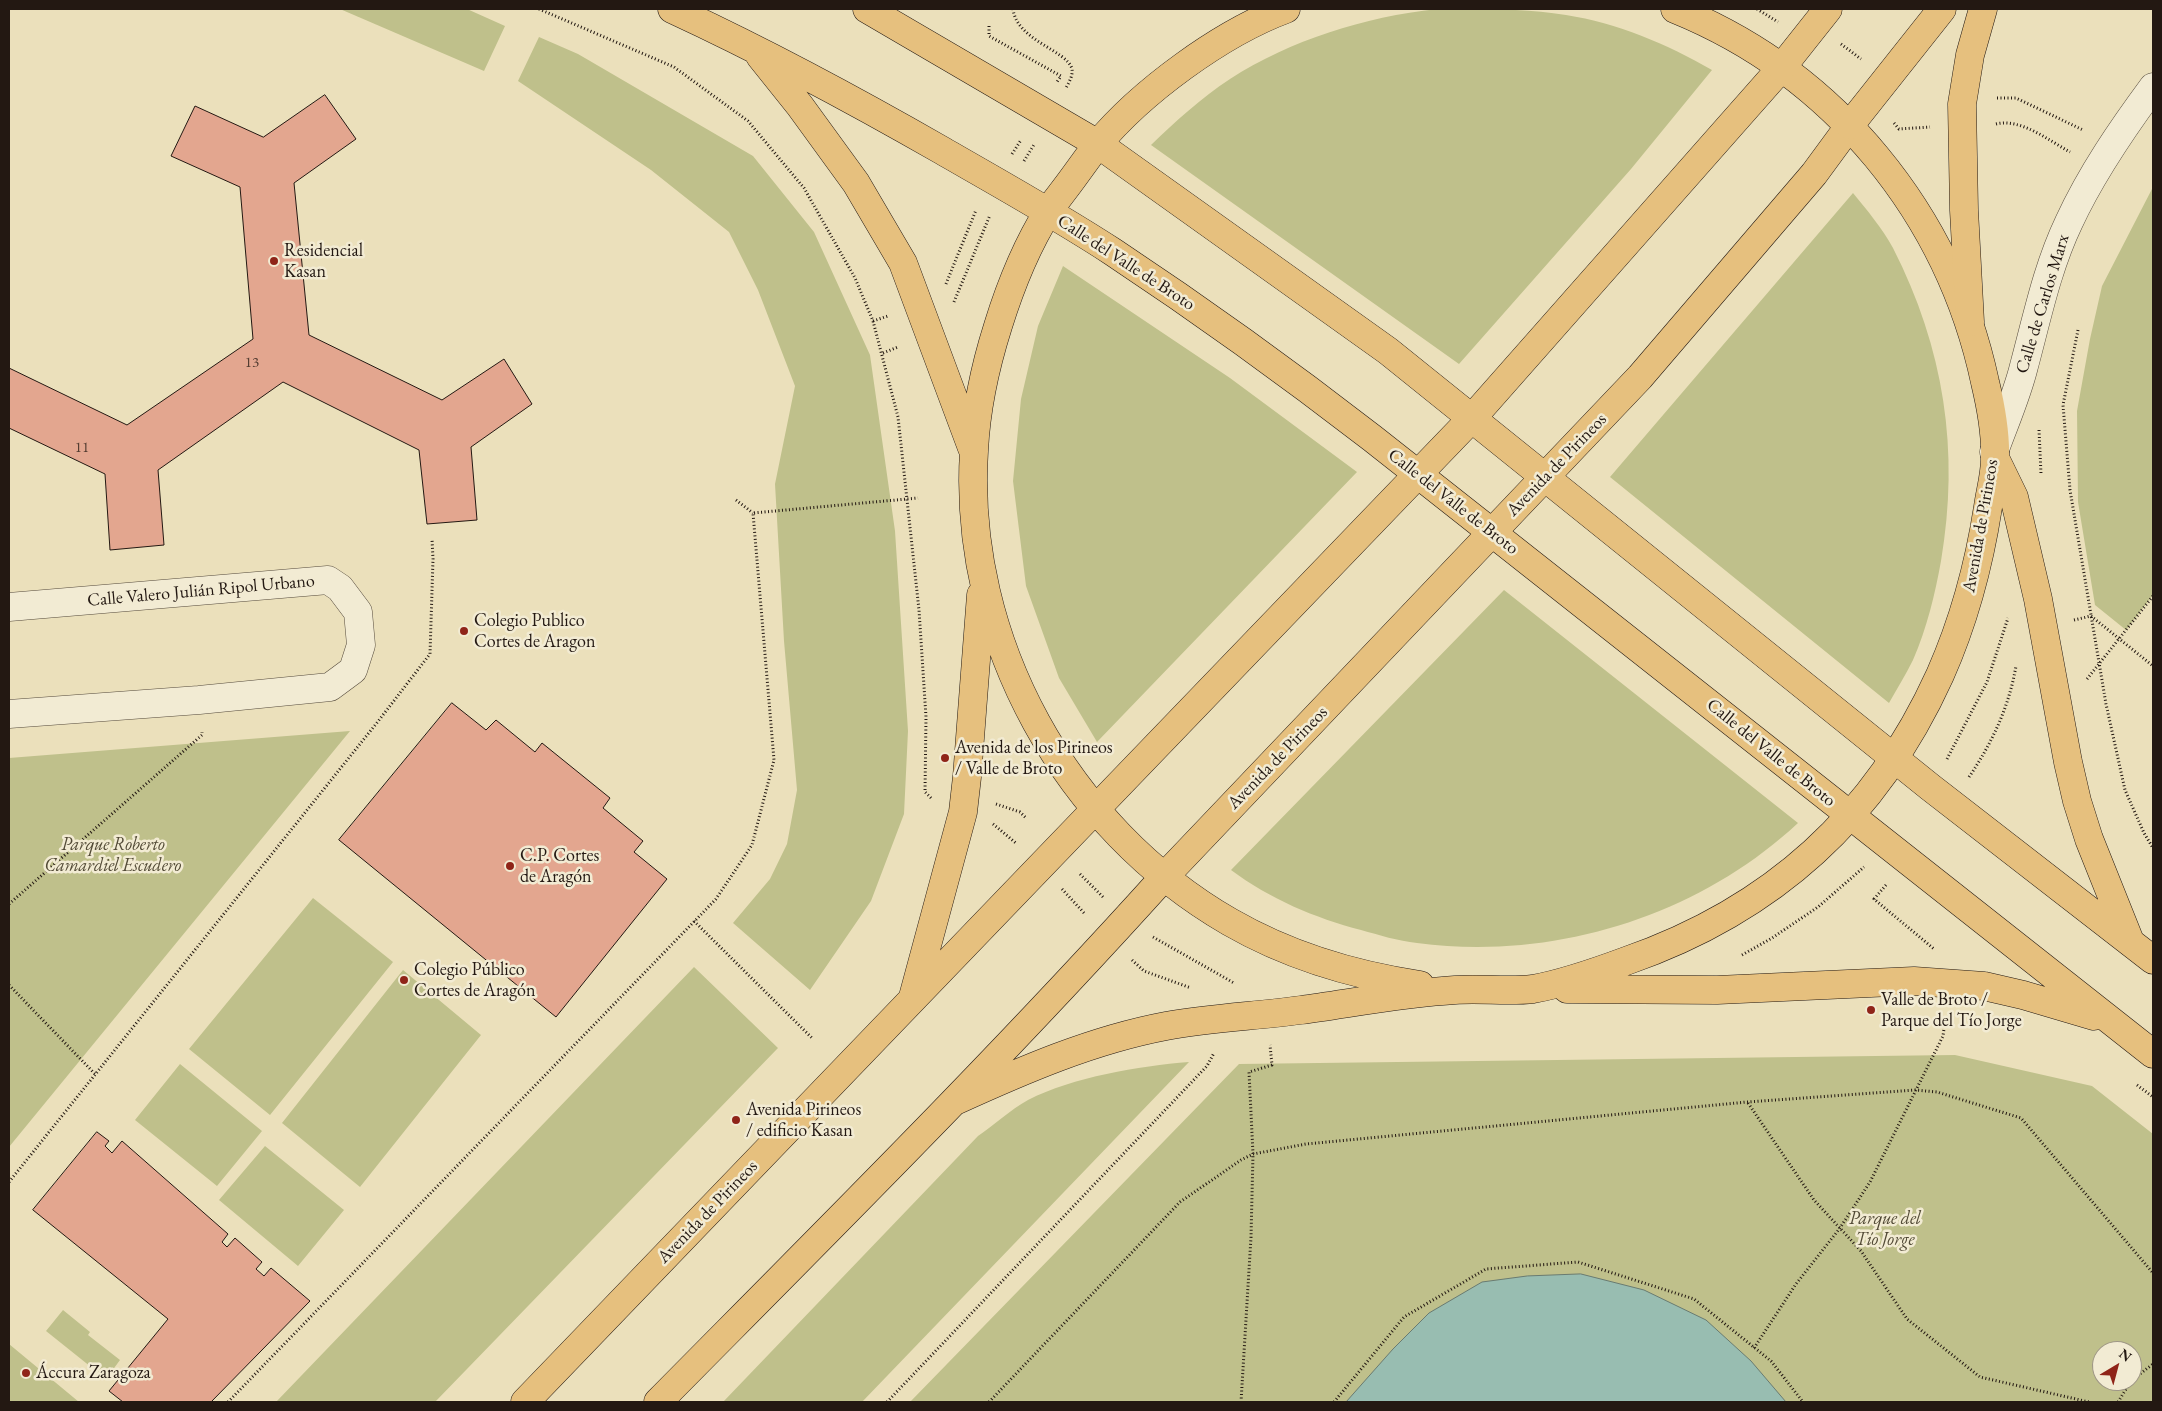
<!DOCTYPE html>
<meta charset="utf-8">
<style>
body{margin:0}
#map{position:relative;width:2162px;height:1411px;overflow:hidden;background:#ebe0bb;font-family:"EB Garamond",serif}
canvas{display:block}
.frame{position:absolute;inset:0;border:10px solid #231812;pointer-events:none}
.north{position:absolute;left:2092px;top:1341px;width:50px;height:50px;box-sizing:border-box;background:#f2ebd3;border:1px solid #9f9786;border-radius:50%;rotate:37deg;font-size:14px;font-weight:700;line-height:20px;text-align:center;color:#231812}
.north::after{content:'';display:block;margin:auto;width:18px;height:22px;background:#8f2418;clip-path:polygon(50% 0,100% 100%,50% 72%,0 100%)}
</style>
<div id="map">
<canvas width="2162" height="1411"></canvas>
<div class="frame"></div>
<div class="north">N</div>
</div>
<script>
const c = document.querySelector('canvas').getContext('2d');
c.lineJoin = 'round';
function fillPath(path, color) { c.fillStyle = color; c.fill(path, 'evenodd'); }
function stroke(path, color, width, dash) { c.strokeStyle = color; c.lineWidth = width; c.lineCap = dash ? 'butt' : 'round'; c.setLineDash(dash || []); c.stroke(path); }
function label(font, color, halo, rows, align = 'center') {
  c.font = font + ' "EB Garamond",serif'; c.lineWidth = 5; c.setLineDash([]); c.textBaseline = 'middle'; c.strokeStyle = halo; c.fillStyle = color; for (const [text, x, y, turn = 0] of rows) {
    c.save(); c.translate(x, y); c.rotate((+turn || 0) * Math.PI / 180); c.textAlign = isNaN(turn) ? turn : align; if (halo) c.strokeText(text, 0, 0); c.fillText(text, 0, 0); c.restore();
  }
}
const green = new Path2D(`
 M340,9h127l38,17 -21,45z
 M1437,9c43,0 86,-1 129,6 51,8 101,29 146,55l-81,99 -172,195 -308,-219c25,-24 50,-47 79,-66 61,-39 134,-62 207,-70z
 M539,37l39,17 175,102 61,76 56,123 25,176 13,200 -4,83 -33,87 -61,89 -77,-67 37,-44 17,-35 10,-54 -13,-149 -9,-157 20,-98 -37,-96 -29,-58 -78,-62 -133,-89z
 M2153,187v408l-27,35 -31,-25 -17,-103 -1,-91 13,-72 12,-53z
 M1853,193c14,17 29,35 40,55 51,100 67,203 48,313 -6,33 -14,67 -28,99 -7,14 -16,29 -24,43l-279,-226z
 M1063,266l167,112 127,94 -260,270 -38,-64 -33,-92 -13,-105 8,-82 17,-73z
 M1504,590l294,233c-101,94 -245,138 -381,120 -19,-2 -38,-8 -56,-13 -46,-12 -91,-31 -130,-60z
 M350,731l-341,416v-389z
 M313,898l80,64 -123,153 -81,-66z
 M694,967l84,81 -343,354h-159z
 M403,970l78,65 -121,152 -78,-64z
 M1955,1055l137,31 61,48v268h-1243l329,-338zM2102,1351h30v30h-30z
 M1189,1062l-327,340h-139l255,-266c16,-11 32,-26 50,-36 45,-23 111,-34 161,-38z
 M180,1064l82,67 -45,55 -82,-66z
 M265,1146l79,64 -46,56 -79,-66z
 M63,1310l27,22 -2,3 32,25 -14,19 -60,-48z
 M9,1344l70,58h-70z`);
const water = new Path2D(`
 M1581,1274l63,16 62,30 45,41 35,41h-440l47,-53 36,-36 53,-31 45,-6z`);
const building = new Path2D(`
 M325,95l31,44 -62,44 15,152 133,65 62,-41 28,45 -61,43 6,73 -50,4 -8,-74 -136,-68 -125,88 6,75 -54,5 -5,-76 -96,-46v-60l118,57 126,-86 -13,-152 -69,-31 24,-50 68,31z
 M452,703l34,27 10,-10 39,32 7,-9 68,55 -7,10 40,33 -9,11 33,27 -111,138 -217,-177z
 M97,1132l12,9 -4,5 7,7 10,-12 106,93 -6,8 5,5 8,-9 27,24 -6,7 8,7 7,-8 39,33 -99,101h-88l-14,-11 59,-72 -135,-109z`);
const path = new Path2D(`
 M539,9l135,58 74,54 56,67 51,90 18,43 25,96 21,193 7,107 -1,75 7,7
 M1013,9c4,32 54,41 59,60 1,7 -3,13 -6,19
 M1757,9l21,13
 M989,26v10l72,40 -4,6
 M1841,44l20,15
 M1997,98h19l67,32
 M1894,123l5,6 31,-2
 M1996,124c25,-6 52,16 74,28
 M1012,154l9,-14
 M1024,161l11,-18
 M946,284l30,-74
 M954,302l36,-87
 M873,321l15,-5
 M2078,330l-15,75 7,85 36,214 19,86 19,43 9,15
 M883,353l15,-6
 M2039,430l2,44
 M736,500l17,13
 M2074,620l17,-4 62,50
 M2087,679l66,-83
 M1947,759l40,-77 21,-64
 M1969,777c23,-34 40,-70 47,-111
 M996,804l24,8 6,6
 M993,824l24,20
 M1080,874l23,23
 M1886,885l-12,14 60,50
 M1062,889l23,25
 M9,904l193,-169v-3
 M694,921l118,117
 M1153,937l81,46
 M1742,955l30,-17 46,-31 46,-40
 M1132,960l12,11 47,17
 M9,985l86,89
 M2137,1085l16,12
 M1748,1103l66,97 47,51 46,68 73,58 109,25
 M9,1182l367,-458 54,-70 3,-95 -1,-20
 M1754,1348l42,-64 44,-56 30,-46 73,-146 3,-22
 M2132,1380l21,-16
 M228,1402l488,-503 36,-54 22,-85 -21,-247 165,-15
 M887,1402l320,-336 7,-13
 M989,1402l191,-200 61,-42 12,-6 53,-10 441,-42 168,-12 22,2 84,26 132,155
 M1241,1402l10,-165 2,-83 -4,-82 23,-7 -2,-20
 M1334,1402l70,-85 82,-48 92,-7 116,37 77,62 32,41
 M2118,1402l13,-21`);
const minor = new Path2D(`
 M1994,452c10,-28 23,-57 30,-86 13,-48 23,-98 45,-144 22,-48 53,-93 84,-135
 M9,607l319,-27 12,8 18,24 3,33 -8,25 -23,17 -131,13 -190,14`);
const major = new Path2D(`
 M672,9c93,43 182,91 271,142 57,33 115,65 170,101 89,59 175,121 259,186l781,616
 M867,9l231,135 290,207 542,436 223,173
 M1286,9c-65,24 -145,83 -189,136 -8,11 -16,22 -24,33 -8,11 -16,21 -24,32 -22,35 -39,77 -51,116 -13,41 -22,83 -24,125 -12,190 93,377 256,471 59,34 123,53 190,63
 M760,56l40,50 56,77 47,80 69,185
 M1995,458l19,39 24,102 30,163 9,39 12,38 40,100
 M1567,989l150,1 197,-9 70,5 39,9 71,21
 M913,997l50,-185 4,-35 14,-182
 M955,1101c68,-31 137,-61 211,-75 44,-8 90,-10 135,-16 51,-7 103,-17 154,-20 26,-2 53,2 78,-1 28,-5 66,-18 93,-28 147,-51 250,-145 314,-286 24,-54 39,-110 48,-168 2,-15 7,-32 7,-48 1,-26 -4,-52 -10,-77 -36,-168 -150,-308 -310,-373
 M525,1402l948,-985 309,-350
 M658,1402c171,-173 343,-344 506,-525l476,-500 174,-203 36,-49`);
const highway = new Path2D(`
 M1782,67l46,-58
 M1850,125l92,-116
 M1970,322l-6,-112 -2,-106 8,-49 13,-46`);
const markers = [
 [274,261,5,"#8f2418"],
 [464,631,5,"#8f2418"],
 [945,758,5,"#8f2418"],
 [510,866,5,"#8f2418"],
 [404,980,5,"#8f2418"],
 [1871,1010,5,"#8f2418"],
 [736,1120,5,"#8f2418"],
 [26,1373,5,"#8f2418"]
];
const numberNames = [
 ["13",252,363],
 ["11",82,448]
];
const poiNames = [
 ["Residencial",284,251],
 ["Kasan",284,272],
 ["Colegio Publico",474,621],
 ["Cortes de Aragon",474,642],
 ["Avenida de los Pirineos",955,748],
 ["/ Valle de Broto",955,769],
 ["C.P. Cortes",520,856],
 ["de Aragón",520,877],
 ["Colegio Público",414,970],
 ["Cortes de Aragón",414,991],
 ["Valle de Broto /",1881,1000],
 ["Parque del Tío Jorge",1881,1021],
 ["Avenida Pirineos",746,1110],
 ["/ edificio Kasan",746,1131],
 ["Áccura Zaragoza",36,1373]
];
const streetNames = [
 ["Calle del Valle de Broto",1126,263,33],
 ["Calle de Carlos Marx",2043,304,-73],
 ["Avenida de Pirineos",1557,465,-46],
 ["Calle del Valle de Broto",1453,502,38],
 ["Avenida de Pirineos",1981,526,-80],
 ["Calle Valero Julián Ripol Urbano",201,591,-5],
 ["Calle del Valle de Broto",1771,753,39],
 ["Avenida de Pirineos",1278,758,-46],
 ["Avenida de Pirineos",708,1212,-46]
];
const parkNames = [
 ["Parque Roberto",113,845],
 ["Camardiel Escudero",113,866],
 ["Parque del",1885,1219],
 ["Tío Jorge",1885,1240]
];
fillPath(green, '#bfc08b');
fillPath(water, '#98bdb1');
stroke(water, '#697b71', 1);
fillPath(building, '#e3a68f');
stroke(building, '#231812', 1);
stroke(minor, '#554a3c', 29);
stroke(major, '#231812', 29);
stroke(highway, '#231812', 29);
stroke(path, '#231812', 3, [1, 2.5]);
stroke(minor, '#f2ebd3', 28);
stroke(major, '#e6c07e', 28);
stroke(highway, '#e6c07e', 28);
for (const [x, y, r, color] of markers) { const dot = new Path2D(); dot.arc(x, y, r, 0, 2 * Math.PI); c.fillStyle = color; c.fill(dot); stroke(dot, '#f2ebd3', 2); }
label('15px', '#533c31', null, numberNames);
label('18px', '#231812', '#f2ebd3', poiNames, 'left');
label('18px', '#231812', '#f2ebd3', streetNames);
label('italic 18px', '#524a36', '#f2ebd3', parkNames);
</script>
